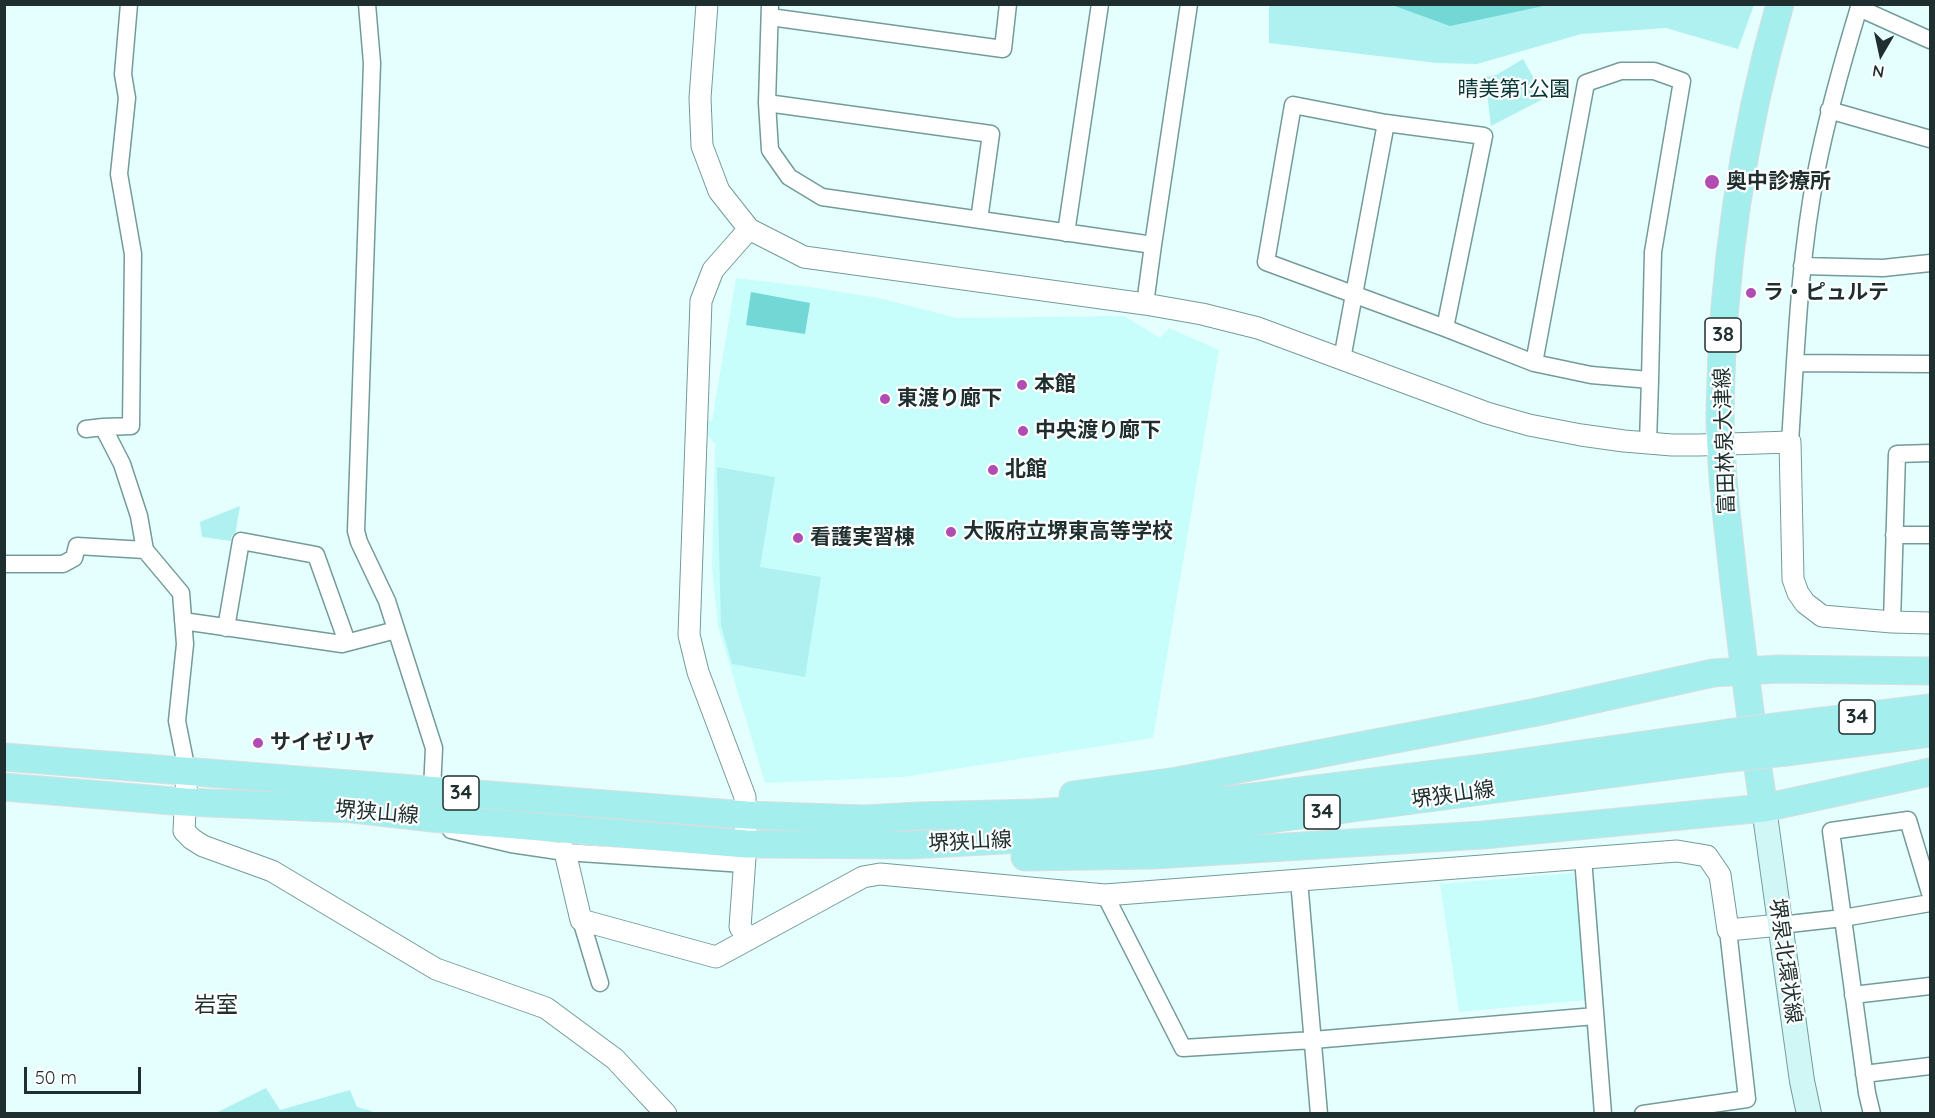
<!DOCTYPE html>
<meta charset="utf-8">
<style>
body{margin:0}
#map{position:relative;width:1935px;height:1118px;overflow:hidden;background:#e5fffe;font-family:Quicksand,sans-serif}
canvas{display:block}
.frame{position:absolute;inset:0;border:6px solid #1f2f2f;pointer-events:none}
.north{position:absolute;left:1851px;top:24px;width:60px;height:60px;-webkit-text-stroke:4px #fff;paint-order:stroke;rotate:189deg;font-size:16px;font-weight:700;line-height:24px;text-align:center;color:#1f2f2f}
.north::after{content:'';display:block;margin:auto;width:21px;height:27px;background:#1f2f2f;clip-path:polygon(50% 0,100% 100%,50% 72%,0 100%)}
.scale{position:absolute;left:24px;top:1067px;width:117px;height:27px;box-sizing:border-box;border:3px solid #1f2f2f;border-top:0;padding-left:8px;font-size:18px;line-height:21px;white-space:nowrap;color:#1f2f2f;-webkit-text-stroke:4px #fff;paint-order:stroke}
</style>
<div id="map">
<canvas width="1935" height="1118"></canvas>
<div class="frame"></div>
<div class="north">N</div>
<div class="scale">50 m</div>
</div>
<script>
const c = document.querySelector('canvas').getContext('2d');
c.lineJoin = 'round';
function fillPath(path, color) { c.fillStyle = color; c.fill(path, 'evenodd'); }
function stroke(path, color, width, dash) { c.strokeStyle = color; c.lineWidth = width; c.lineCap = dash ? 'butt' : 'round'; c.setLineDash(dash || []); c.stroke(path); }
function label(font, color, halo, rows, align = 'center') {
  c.font = font + ' Quicksand,"Noto Sans JP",sans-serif'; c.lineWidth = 4.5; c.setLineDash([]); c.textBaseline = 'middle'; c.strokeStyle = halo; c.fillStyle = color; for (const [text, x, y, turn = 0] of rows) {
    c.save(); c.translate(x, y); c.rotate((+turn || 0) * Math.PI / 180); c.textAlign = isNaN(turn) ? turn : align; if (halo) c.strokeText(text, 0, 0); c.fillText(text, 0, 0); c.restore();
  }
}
const built = new Path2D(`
 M736,278l74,9 69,11 78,20 167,-2 36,22 9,-10 50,22 -66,388 -250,39 -138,6 -47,-157 -6,-59 3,-123 -7,-8v-16l4,1z
 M1574,873l13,127 -128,12 -19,-128z`);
const green = new Path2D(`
 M1269,5h485l-16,44 -72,-21 -85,6 -104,30 -40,-1 -168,-20z
 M1523,59l22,39 -54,28 -6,-49 11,-2z
 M717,467l58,10 -15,90 61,10 -16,100 -73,-13 -11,-38z
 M240,506l-5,29h-3l-1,6 -29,-4 -2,-15z
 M266,1088l14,22 70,-20 7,17 14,4 3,2h-158z`);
const water = new Path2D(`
 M1392,5h156l-98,21z
 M751,292l59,11 -5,31 -59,-9z`);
const minor = new Path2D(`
 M367,4l5,59 -16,468 3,11 28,59 47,147 -2,42
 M770,4l-3,99 3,47 19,27 33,20 331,48 -8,59
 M1859,8l71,32
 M770,17l233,32 5,-45
 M767,103l224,31 -12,86
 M1829,110l101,29
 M1066,233l34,-229
 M1153,245l36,-241
 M1802,266l81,2 47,-5
 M1445,328l39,-192 -98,-13 -93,-18 -27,157 179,66 89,35 57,12 59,5 -2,63
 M1342,359l44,-236
 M1534,363l52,-280 35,-12h33l28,10 -29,171 -3,128
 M1795,363l135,1
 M103,427l28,-1 2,-172 -14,-80 8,-76 -4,-24 6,-70
 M86,429l17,-2 19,37 17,52 6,34
 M1790,442c6,-90 9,-181 26,-269 11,-57 27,-113 44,-169
 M1894,535h36
 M4,564h59l11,-6 3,-12 68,4 36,43 4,51 -8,77 10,50
 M183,621l159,23 54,-14
 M1892,622l5,-168 33,-1
 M226,628l15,-87 75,14 31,87
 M451,830l60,14 54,8 179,12
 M1583,858l20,256
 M1299,880l20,234
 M1105,895l78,153 130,-8 282,-24
 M581,920l19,63
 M1780,925l63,-7 87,-15
 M1853,995l77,-9
 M1864,1074l66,-8
 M1643,1114l104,-15 -19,-169
 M1872,1114l-5,-21 -36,-262 77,-11 22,73`);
const tertiary = new Path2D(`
 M707,4l-7,94 2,48 17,45 30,38 55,28 341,47 57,10 56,14 229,85 42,12 52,10 43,6 48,4h27l91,-3 3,137 5,14 7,10 17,13 70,6 38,1
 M187,771l-3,60 8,8 11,7 69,25 164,98 110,39 69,51 51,55
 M565,852l16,68 135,37 147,-80 17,-3 225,21 572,-44 30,5 13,19 8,55 52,-5
 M748,938l-8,-11 6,-83 -1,-47 -47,-125 -9,-37 12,-334 12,-31 36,-41`);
const secondary = new Path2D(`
 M1764,808l38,273 7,33`);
const primary = new Path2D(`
 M1783,726l147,-18
 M1786,752l144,-19
 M4,757l742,58 118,4 54,-3 116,-3 195,-13 255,-32 244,-35
 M4,787l181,15 168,7 79,9 314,26 165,1 277,-15 542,-72
 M1073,795l104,-14 360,-69 176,-39 65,-4 152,2
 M1764,808c-12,-75 -21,-150 -30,-225 -6,-57 -14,-114 -14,-172 2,-137 22,-274 60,-407
 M1025,857l129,-2 329,-20 281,-27 166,-36`);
const primaryBridge = new Path2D(`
 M1728,733l55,-7
 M1730,758l56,-6`);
const markers = [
 [1712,182,8,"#b04cb2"],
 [1751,293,6,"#b04cb2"],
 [1022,385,6,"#b04cb2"],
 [885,399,6,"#b04cb2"],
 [1023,431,6,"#b04cb2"],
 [993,470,6,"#b04cb2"],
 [951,532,6,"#b04cb2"],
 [798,538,6,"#b04cb2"],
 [258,743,6,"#b04cb2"]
];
const shields = [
 [1723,335,36],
 [1857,717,36],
 [461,793,36],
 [1322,812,36]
];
const shieldNames = [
 ["38",1723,335],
 ["34",1857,717],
 ["34",461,793],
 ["34",1322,812]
];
const parkNames = [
 ["晴美第1公園",1514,90]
];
const poiNames = [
 ["奥中診療所",1726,182],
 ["ラ・ピュルテ",1763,293],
 ["本館",1034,385],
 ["東渡り廊下",897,399],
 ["中央渡り廊下",1035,431],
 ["北館",1005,470],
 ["大阪府立堺東高等学校",963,532],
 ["看護実習棟",810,538],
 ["サイゼリヤ",270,743]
];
const streetNames = [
 ["富田林泉大津線",1725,441,-92],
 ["堺狭山線",1453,795,-8],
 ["堺狭山線",377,813,5],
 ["堺狭山線",970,842,-3],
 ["堺泉北環状線",1785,961,82]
];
const neighbourhoodNames = [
 ["岩室",216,1005]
];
fillPath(built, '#c7fdfb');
fillPath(green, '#aef1f0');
fillPath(water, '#72d7d5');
stroke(minor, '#739b9a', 19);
stroke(tertiary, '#739b9a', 23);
stroke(secondary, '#739b9a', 26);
stroke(primary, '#dbdede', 29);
stroke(minor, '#fff', 16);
stroke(tertiary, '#fff', 21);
stroke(secondary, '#d1f6f6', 24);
stroke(primary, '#a4eeed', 27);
stroke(primaryBridge, '#dbdede', 29, []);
stroke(primaryBridge, '#a4eeed', 27);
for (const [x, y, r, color] of markers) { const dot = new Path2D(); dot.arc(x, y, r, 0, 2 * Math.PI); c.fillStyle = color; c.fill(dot); stroke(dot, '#fff', 2); }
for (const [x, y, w] of shields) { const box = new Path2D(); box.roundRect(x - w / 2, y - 17, w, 34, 4.5); c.fillStyle = '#fff'; c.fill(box); stroke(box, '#1f2f2f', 1.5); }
label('bold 20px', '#1f2f2f', null, shieldNames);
label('21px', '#033636', '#fff', parkNames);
label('bold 21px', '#1f2f2f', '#fff', poiNames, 'left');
label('21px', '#1f2f2f', '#fff', streetNames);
label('22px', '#1f2f2f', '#fff', neighbourhoodNames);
</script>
